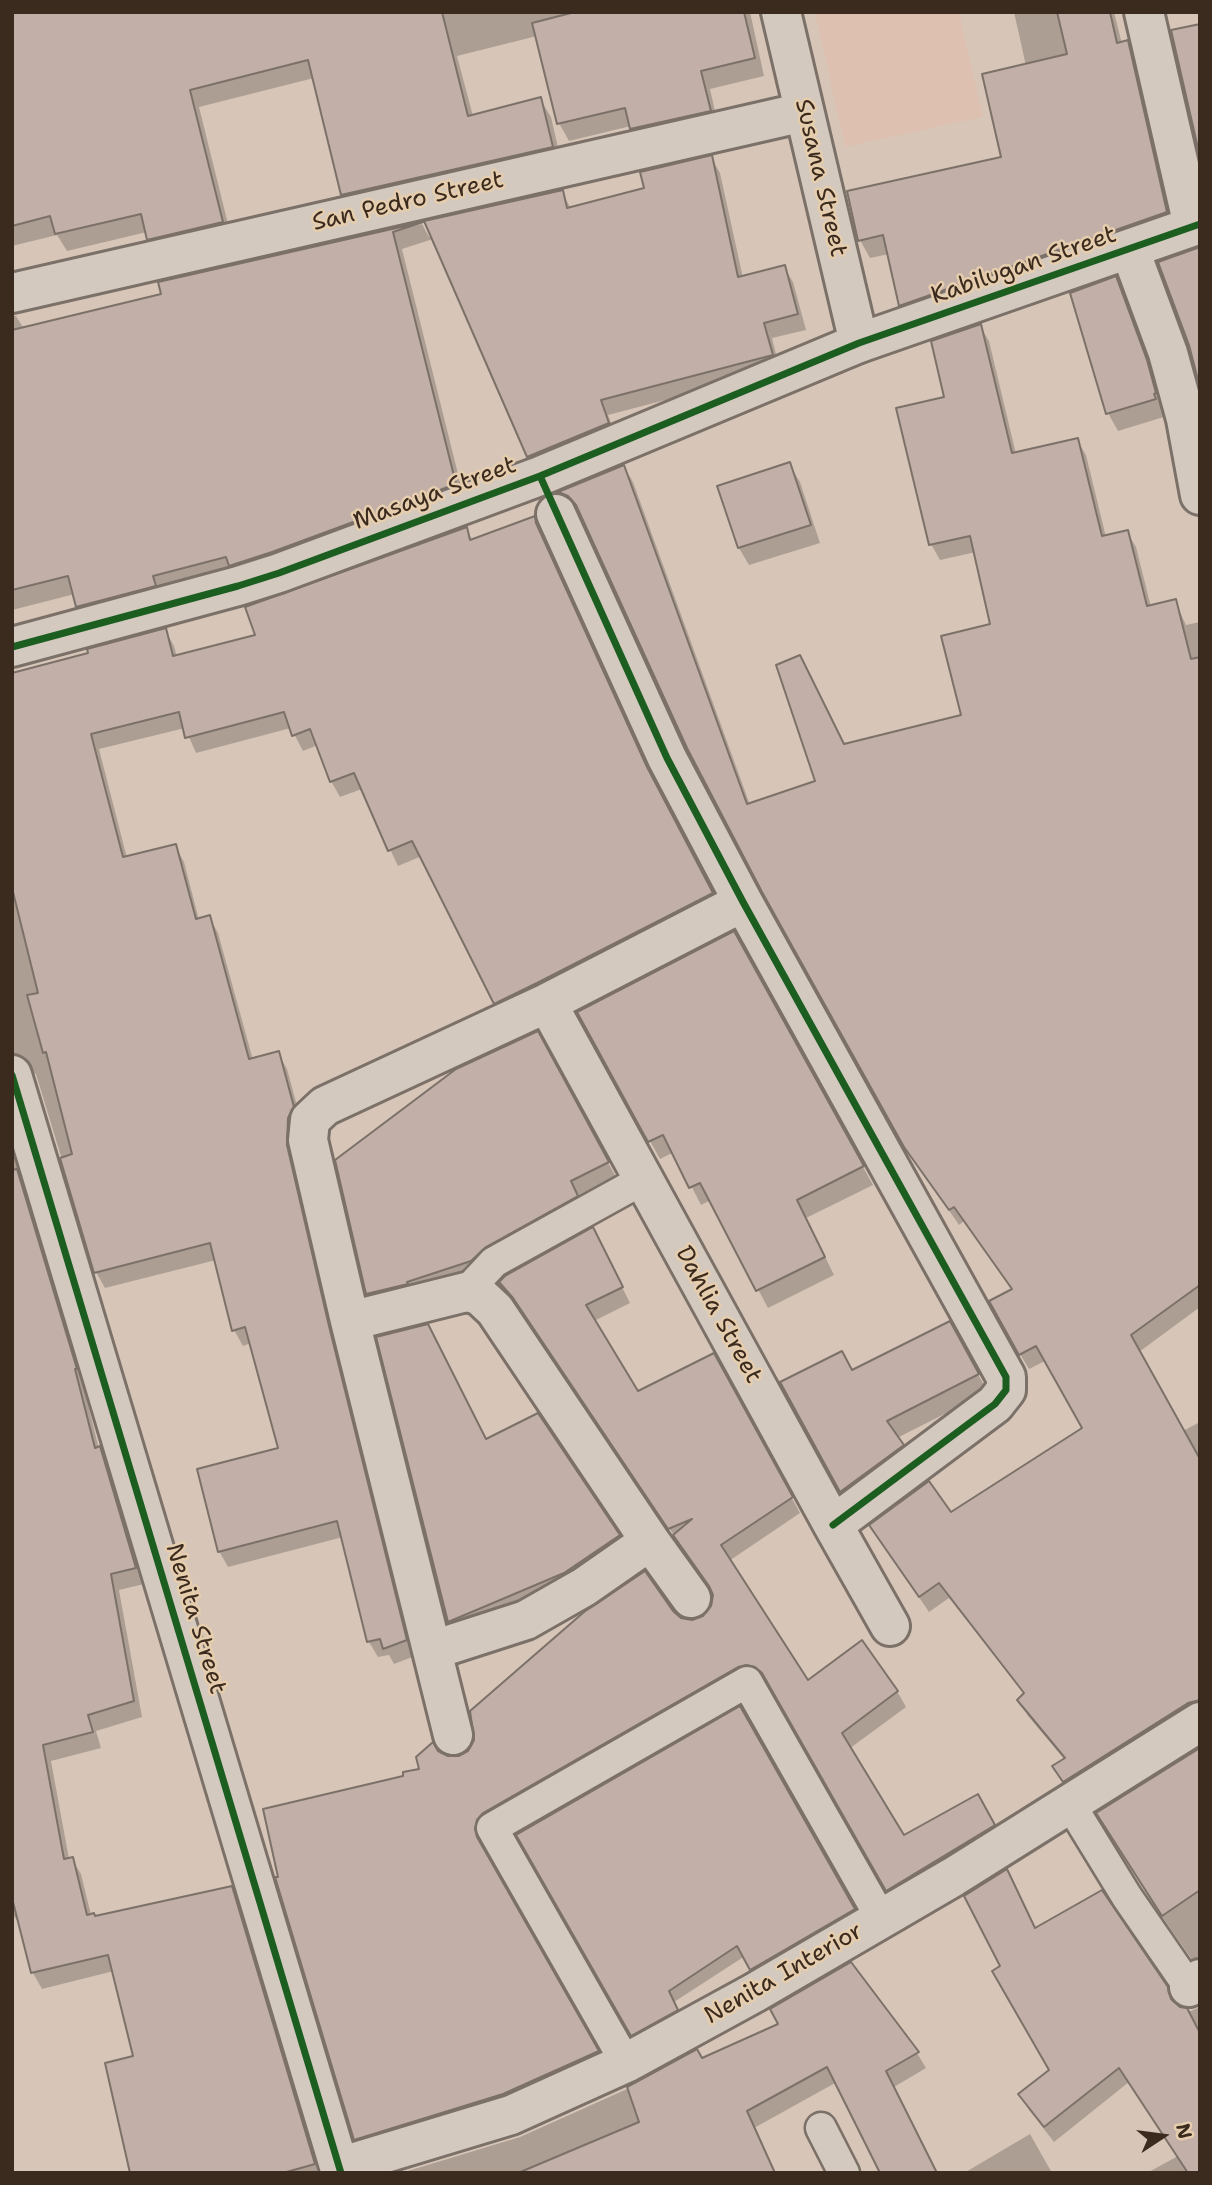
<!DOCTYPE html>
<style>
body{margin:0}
#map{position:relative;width:1212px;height:2185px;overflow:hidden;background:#d7c6b8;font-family:"Shantell Sans",sans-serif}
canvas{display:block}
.frame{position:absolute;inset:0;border:14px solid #3b2a1e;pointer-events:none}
.north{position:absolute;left:1128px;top:2101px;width:70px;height:70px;-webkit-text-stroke:5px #e5cdad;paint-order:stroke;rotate:77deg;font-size:19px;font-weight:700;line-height:28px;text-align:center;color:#3b2a1e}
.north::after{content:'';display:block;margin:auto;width:24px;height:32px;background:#3b2a1e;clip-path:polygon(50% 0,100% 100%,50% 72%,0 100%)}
</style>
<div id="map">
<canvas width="1212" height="2185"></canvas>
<div class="frame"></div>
<div class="north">N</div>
</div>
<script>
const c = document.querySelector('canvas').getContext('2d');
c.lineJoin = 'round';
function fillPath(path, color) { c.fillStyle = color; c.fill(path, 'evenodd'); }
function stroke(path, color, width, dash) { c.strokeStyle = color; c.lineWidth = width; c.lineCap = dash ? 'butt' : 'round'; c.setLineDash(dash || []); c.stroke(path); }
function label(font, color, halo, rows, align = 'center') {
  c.font = font + ' "Shantell Sans",sans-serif'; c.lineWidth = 5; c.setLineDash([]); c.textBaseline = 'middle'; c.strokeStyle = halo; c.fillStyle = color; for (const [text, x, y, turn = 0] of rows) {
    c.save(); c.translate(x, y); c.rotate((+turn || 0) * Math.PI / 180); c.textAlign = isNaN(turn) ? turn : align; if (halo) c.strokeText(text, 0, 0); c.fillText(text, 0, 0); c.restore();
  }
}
const built = new Path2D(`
 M815,12h144l24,105 -138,30z`);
const shadow = new Path2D(`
 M12,12h738l14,64 -54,13 9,40 -77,17 -11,-20 -62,15 -10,-18 -22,-87 -80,20 16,60 67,-17 11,18 11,48 -210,48 -10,-18 -28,-117 -115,29 33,133 -73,17 -12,-25 -80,19 -10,-16 -45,11z
 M1014,12h100l8,32 5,-2 10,18 39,170 -265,93 -10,-18 -12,-51 -19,4 -10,-18 143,-82 23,-92z
 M711,157l9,16 23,105 41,-11 9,15 13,48 -34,8 8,32 -172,45 9,24 -79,33 -9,-15 -96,-218 -31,10 63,253 -377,122 -10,-18 -3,-12 -63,16v-294h4l8,13 139,-34 -3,-12 262,-59 7,13 133,-45 9,17 75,-19z
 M1116,278l10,18 30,83 11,37 -49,15 -10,-18z
 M980,326l9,15 27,113 61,-14 9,15 20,82 21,-5 9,15 15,60 24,-6 11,24 14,-3v685l-61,45 44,79 17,-9v296l-127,79 -19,-30 11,-7 -37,-44 -9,-16 6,-5 -76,-97 -20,14 -48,-71 69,-27 134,-86 -37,-68 -18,9 -9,-15 -7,-63 -49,-70 -5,4 -54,-79 -326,-635 -10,-3 -9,-15 64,-26 9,15 117,323 67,-23 27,-37 119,-28 30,-91 -17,-74 -36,8 -9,-16 15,-146z
 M789,464l11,18 20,61 -71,22 -10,-17 -20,-61z
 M534,518l121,267 66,124 -217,109 -82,-162 -24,10 -36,-77 -22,8 -9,-16 -13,-36 -15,6 -12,-23 -95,25 -11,-25 -86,21 28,109 48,-12 9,16 15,58 10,-3 9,16 35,127 25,-7 9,16 15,55 113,532 -21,8 -5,-9 -11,2 -9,-15 -26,-105 -115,30 -9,-16 61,-101 -29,-107 -8,3 -9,-16 -18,-70 -111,28 -9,-16 -60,-198 -9,-5 -15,2v-396l78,-20 75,-25 9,16 3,11 80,-21 209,-107 7,12z
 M733,934l140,251 -67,33 28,57 -66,33 -57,-108 -10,5 -27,-53 -14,7 -81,-146z
 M537,1034l79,143 -38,19 7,14 -106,65 -103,33 -8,-14 -31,-134z
 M12,1142l73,243h-2l16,64 10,15 35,120 -25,6 23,127 -46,14 5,17 -50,13 18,98h3l9,15 10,41 4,3 136,-30 10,16 80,269h-107l-79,-115 -21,-87 -72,18 -9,-16 -11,-45 -10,-15z
 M601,1245l29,58 -36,18 43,72 85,-23 78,143 -71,48 78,122 90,8 9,16 -57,42 54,88 74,-40 26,44 -107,64 -123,-216 -7,-7 -10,-2 -271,156 -2,10 2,8 121,213 -242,87 -9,-15 51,-362 15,-7 16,-18 10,6h12l213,-146 9,7 12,3 11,-4 9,-11v-15l-212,-309z
 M949,1323l39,69 -91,46 15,25 -60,46 -70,-126 70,-11z
 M379,1338l107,103 51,-25 89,134 -169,85 -8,-13z
 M740,1708l120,212 -102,60 -13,-24 -71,46 9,19 -45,25 -120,-211z
 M1200,1750v221l-47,-67 -46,-75z
 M1036,1930l130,58 13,20 12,3 9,-4v166h-53l31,-17 -49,-74 -75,60 -25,-32 -9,-15 31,-25 -48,-104z
 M917,2053l9,15 -32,19 -57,-5 -83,46 21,45h-374l119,-36 116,-52 66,-25z
 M1030,2134l22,39h-88z`);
const building = new Path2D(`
 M12,12h430l26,104 73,-19 12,50 -212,48 -33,-135 -118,30 33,132 -76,18 -6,-26 -86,20 -5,-18 -38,10z
 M575,12h169l11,46 -54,13 10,40 -81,18 -5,-21 -68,16 -25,-101z
 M1057,12h53l7,31 11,-3 39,172 -268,94 -16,-71 -25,6 -11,-50 154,-34 -19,-83 85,-20z
 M1200,24v133l-29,-127z
 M712,155l26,122 47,-12 13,49 -34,9 9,32 -172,45 8,23 -82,34 -103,-236 139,-31 4,18 77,-20 -4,-16z
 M423,222l-30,10 63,252 -184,68 -43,14 -3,-9 -73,19 3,10 -80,21 -8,-31 -56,14v-260l149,-36 -3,-12z
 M1200,247v132l-2,1 -9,-35 -31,-83z
 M1116,276l31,84 9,33 -2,1 2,5 -50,15 -36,-121z
 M981,324l31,129 66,-15 24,98 26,-6 19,76 29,-7 15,60 9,-2v628l-69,50 69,124v241l-12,3 -125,79 -11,-16 13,-8 -48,-58 7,-7 -85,-110 -20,14 -50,-72 60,-44 22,31 131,-84 -46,-82 -17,9 -30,-54 23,-12 -58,-82 -5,3 -45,-63 -142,-255 -75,-144 -111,-243 -8,-9 -10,-4 66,-27 123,339 68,-23 -39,-116 24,-10 44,89 117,-29 -20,-79 49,-12 -20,-88 -41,9 -33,-137 48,-11 -13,-56z
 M790,462l21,63 -73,23 -21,-62z
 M535,516l1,7 111,244 66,126 -176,90 -43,21 -82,-163 -24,10 -34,-78 -24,9 -20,-53 -18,7 -8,-24 -99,26 -6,-26 -88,22 32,123 53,-13 20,75 14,-4 39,144 30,-8 15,56 -6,11 -1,27 42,181 78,314 -24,9 -3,-10 -13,3 -30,-121 -119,31 -21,-83 81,-21 -33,-121 -13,4 -22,-88 -116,30 -34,-115 12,-4 -26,-102 -3,1 -16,-58 11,-2 -26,-105v-215l76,-20 -1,-4 79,-21 7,28 82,-21 -10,-28 222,-80 3,13z
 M734,931l130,235 -67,34 28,57 -69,34 -56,-108 -11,5 -26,-53 -15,7 -71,-130z
 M538,1031l71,131 -38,19 7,15 -92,51 -15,14 -64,21 1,2 -42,10 -31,-134 121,-91z
 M17,1169l60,200h-2l20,79 5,-2 36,122 -25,6 23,127 -46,14 5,17 -50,13 21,114 9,-2 14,58 7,-2 1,3 137,-30 83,278 -32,9h-153l-25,-110 28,-7 -25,-101 -77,18 -19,-75v-728z
 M593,1227l30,60 -37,18 52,86 76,-38 79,144 -72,48 87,135 54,-40 36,51 -56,42 62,102 74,-41 17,31 -109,66 -124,-218 -7,-6 -9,-2 -8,2 -255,146 -6,7 -2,9 2,8 122,214 -96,43 -149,46 -79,-263h3l-15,-68 140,-33v-4l16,-3 -3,-12 17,-15 5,9 10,5h11l9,-5 6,-11 -4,-29 114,-99 61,-41 28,40 8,7 11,2 11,-4 8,-10 2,-11 -4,-9 -36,-51 19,-16 -24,10 -155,-231 -14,-16 6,-6z
 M950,1321l29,53 -92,47 17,24 -64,47 -60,-110 62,-31 10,19z
 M428,1324l58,115 52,-26 82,122 -56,38 -116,49 -72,-285z
 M740,1706l115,203 -105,61 -13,-24 -68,45 9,19 -47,26 -115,-201z
 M1200,1748v142l-38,26 -66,-103z
 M1007,1869l28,59 67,-38 66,97 3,12 9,8 7,1 13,25v140h-12l-69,-105 -75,59 -26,-33 31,-24 -57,-99 8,-5 -36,-70z
 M851,1962l68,90 -33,19 51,102h-57l-53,-106 -80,44 28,62h-257l121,-51 -12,-35 70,-38 5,9 76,-34 -8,-15z`);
const lane = new Path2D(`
 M466,1292l28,-30 150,-83
 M1070,1804l57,93 62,90
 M626,2063l-134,-235 255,-146 134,236
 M821,2128l23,45`);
const street = new Path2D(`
 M1144,12l49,214
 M1130,250l38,103 18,66 14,76
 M12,293l792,-181
 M859,343l341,-119
 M556,514l111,244 76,144 263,475v13l-11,14 -162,121
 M547,1003l286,522 57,101
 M12,1075l329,1098
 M350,1321l116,-29 13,3 16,15 155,231 41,57
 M433,1650l93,-30 58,-33 66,-46
 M453,1735l-103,-414 -42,-181 2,-20 15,-14 222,-103 196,-101
 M1189,1987l11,-8
 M339,2167l172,-52 115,-52 128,-70 199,-116 247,-155`);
const secondary = new Path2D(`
 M12,647l226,-61 41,-13 261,-97 319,-133 -78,-331`);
const cycleway = new Path2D(`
 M540,476l127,282 76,144 263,475v13l-11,14 -162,121
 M12,647l226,-61 41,-13 261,-97 319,-133 341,-119
 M12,1075l329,1098`);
const streetNames = [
 ["Susana Street",820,178,77],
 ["San Pedro Street",408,202,-13],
 ["Kabilugan Street",1024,266,-19],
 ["Masaya Street",435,494,-20],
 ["Dahlia Street",718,1315,61],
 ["Nenita Street",195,1619,73],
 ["Nenita Interior",784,1974,-30]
];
fillPath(built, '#ddc0af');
fillPath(shadow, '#0003');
fillPath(building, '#c1afa8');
stroke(building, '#7c7168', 2);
stroke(lane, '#7c7168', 35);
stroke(street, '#7c7168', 44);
stroke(secondary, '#7c7168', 44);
stroke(lane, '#d4c9be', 30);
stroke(street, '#d4c9be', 38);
stroke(secondary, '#d4c9be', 38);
stroke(cycleway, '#1b5e20', 7);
label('24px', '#3b2a1e', '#e5cdad', streetNames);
</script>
